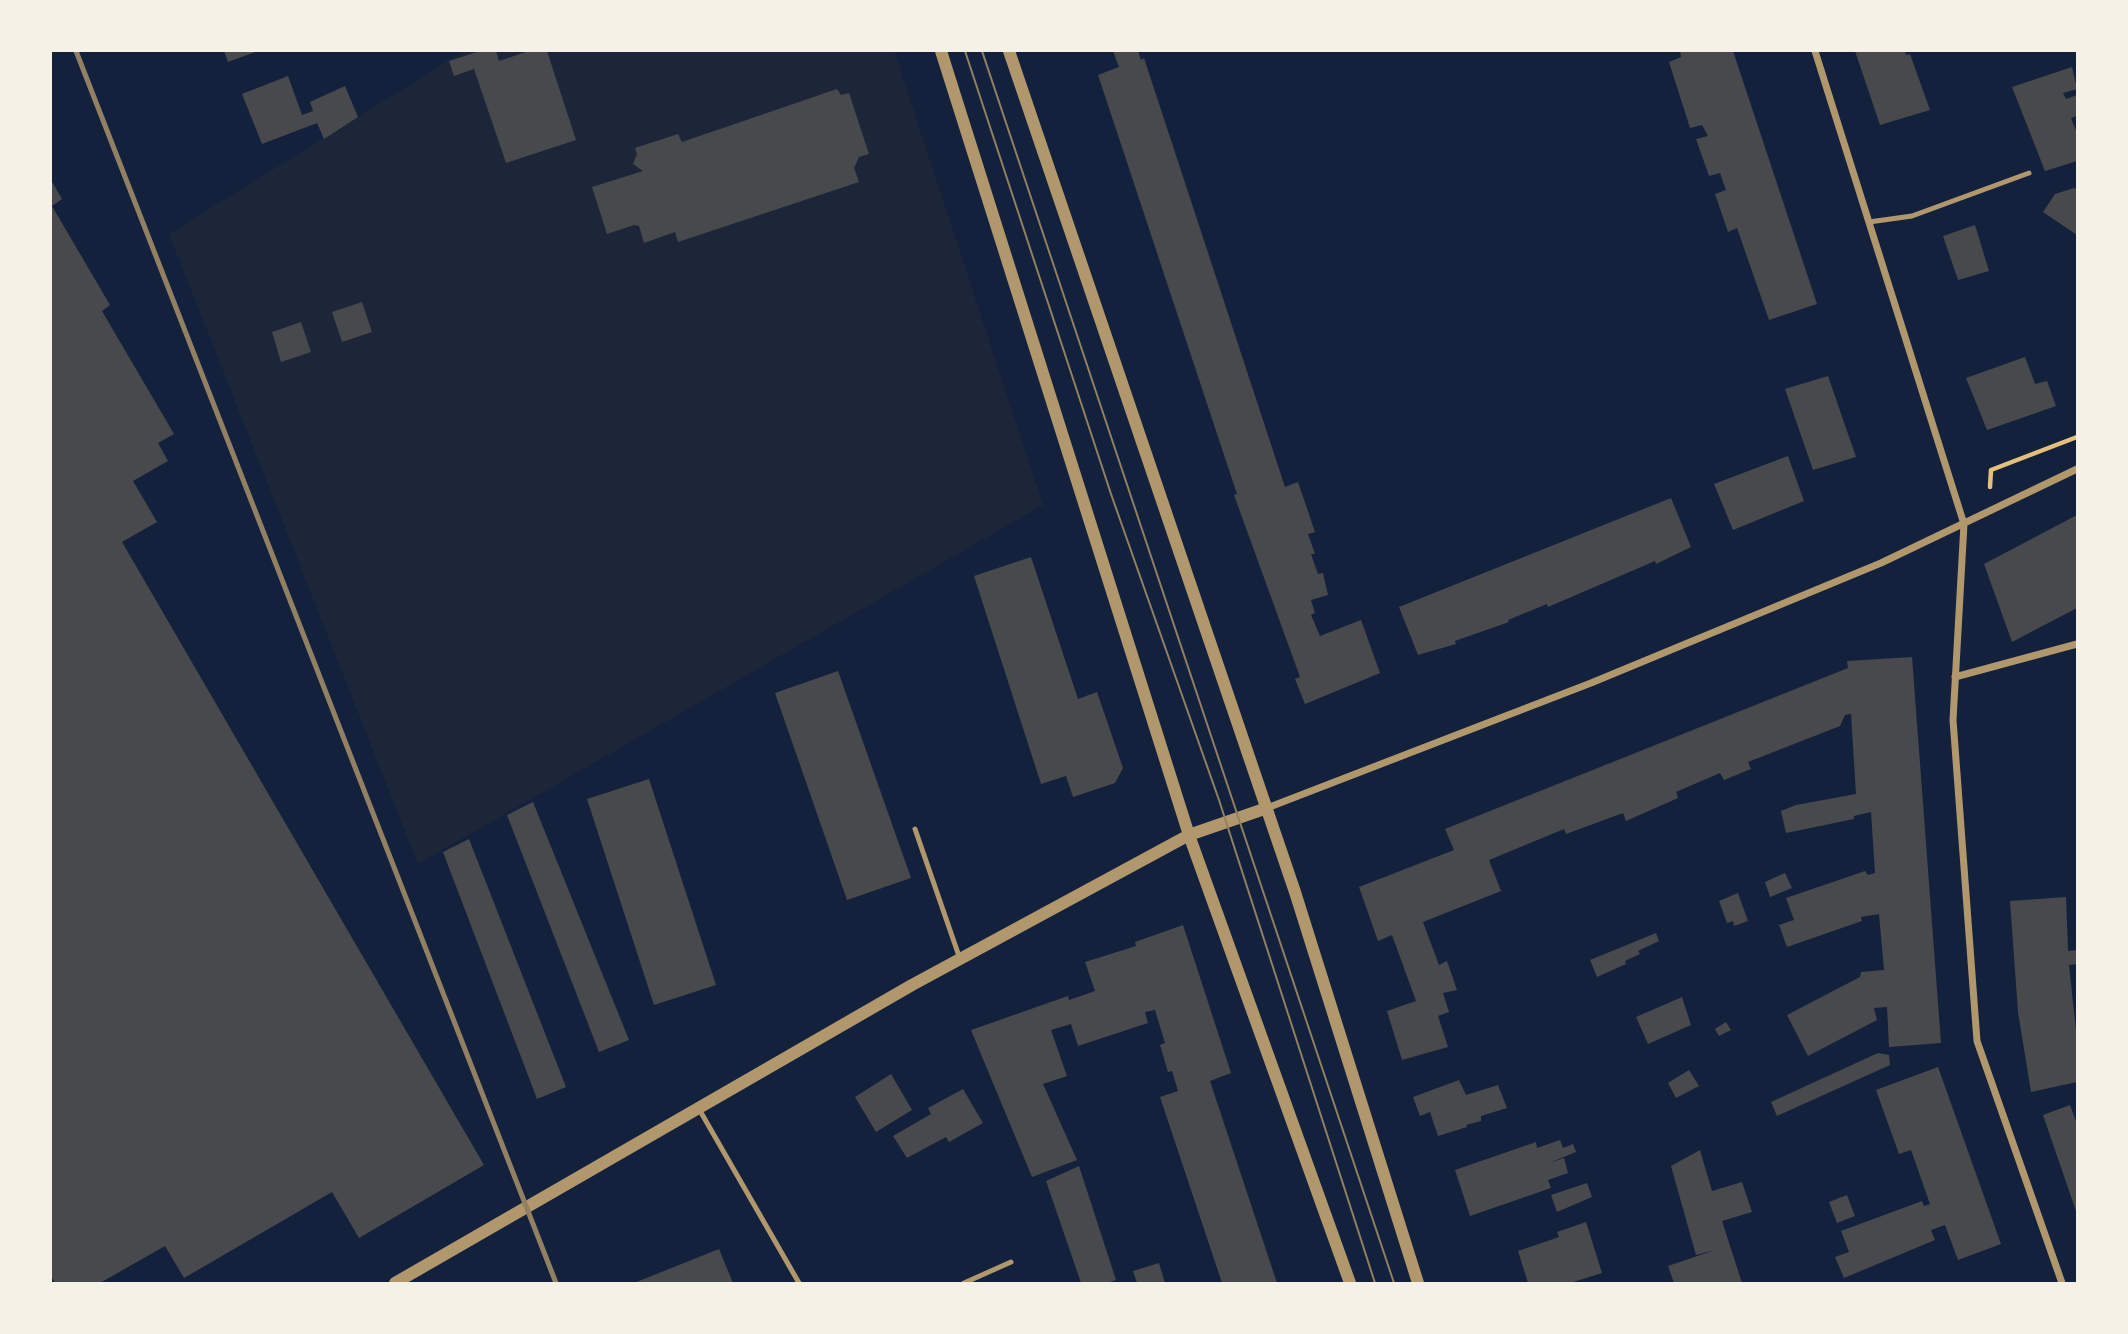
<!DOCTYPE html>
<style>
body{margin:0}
#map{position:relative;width:2128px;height:1334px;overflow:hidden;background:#14213d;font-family:Helvetica,sans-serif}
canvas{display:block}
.frame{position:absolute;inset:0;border:52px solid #f6f1e7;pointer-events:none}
</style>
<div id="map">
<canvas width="2128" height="1334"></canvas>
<div class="frame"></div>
</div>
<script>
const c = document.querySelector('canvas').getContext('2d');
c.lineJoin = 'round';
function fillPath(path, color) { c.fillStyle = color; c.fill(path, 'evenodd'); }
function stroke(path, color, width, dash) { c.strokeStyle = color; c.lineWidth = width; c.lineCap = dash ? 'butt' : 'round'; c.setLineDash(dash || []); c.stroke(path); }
const green = new Path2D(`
 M464,51h430l149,454 -625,359 -249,-630z`);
const building = new Path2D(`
 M224,51h34l-30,11z
 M480,51h16l3,10 30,-10h18l29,89 -70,23 -32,-94 -20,7 -5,-15z
 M1113,51h25l3,9 3,-2 141,429 13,-5 17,50 -7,2 7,20h-4l7,20 5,-1 5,22 -17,5 4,13 -4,2 9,21 41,-16 19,53 -75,31 -10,-25 5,-2 -66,-182 3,-1 -139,-419 21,-8z
 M1680,51h53l84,253 -48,16 -32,-92 -9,4 -13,-38 11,-4 -6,-17 -11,3 -13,-37 12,-3 -6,-11 -12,3 -21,-66 12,-5z
 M1855,51h50l1,4 4,-1 20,56 -50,15z
 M2072,67l5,22 -14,4 3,6 11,-4v21l-6,2 6,15v28l-32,10 -33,-84z
 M288,76l14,39 11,-4 -3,-9 35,-16 13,31 -34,22 -7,-16 -55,21 -20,-50z
 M837,89l4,6 8,-2 20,61 -10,3 -5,11 5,14 -181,60 -3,-10 -31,11 -5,-17 -5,-1 -27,9 -15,-47 51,-16 -10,-7 4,-10 -2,-6 43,-14 4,8z
 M51,180l11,19 -10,7 58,99 -8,6 72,123 -16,9 10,18 -35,20 24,41 -35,20 362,623 -125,73 -27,-46 -148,86 -19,-32 -65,37h-45l-4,-7z
 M2074,188l3,2v45l-34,-23 12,-18z
 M1975,225l14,46 -31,9 -15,-44z
 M362,302l10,30 -30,10 -10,-30z
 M301,322l10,30 -30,10 -9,-30z
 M2025,357l10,27 12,-3 9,25 -69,24 -21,-52z
 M1828,376l28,81 -43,13 -28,-81z
 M1788,456l16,45 -71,29 -19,-46z
 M1671,498l20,49 -35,17 -1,-3 -107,46 -1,-3 -39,16 1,2 -54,19 1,3 -38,11 -19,-48z
 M2077,515v93l-65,34 -28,-78z
 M1031,557l47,142 19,-7 26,76 -8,15 -42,14 -7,-21 -25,8 -67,-208z
 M1912,657l29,386 -52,4 -2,-40 -13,1 3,12 -69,36 -21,-41 73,-38 1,-5 23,-2 -5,-56 -18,3 1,4 -75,26 -8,-22 15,-5 -8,-22 79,-27 3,4 7,-2 -4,-61 -17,4v3l-68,14 -5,-22 15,-6 60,-11 -5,-80 -6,1 -5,11 -92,36 3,7 -27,11 -4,-7 -44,19 2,6 -52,23 -3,-8 -57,21 -2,-5 -75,31 12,31 -78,31 16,43 8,-4 10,29 -14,3 6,19 -11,4 10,31 -46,13 -15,-49 29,-10 -24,-66 -14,6 -19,-54 95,-37 -9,-21 403,-161 -1,-7z
 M838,671l73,207 -64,22 -72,-207z
 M649,779l67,206 -62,20 -67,-206z
 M533,802l96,238 -30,12 -92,-237z
 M469,839l97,248 -29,12 -94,-247z
 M1785,873l7,15 -22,9 -5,-15z
 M1738,893l10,28 -14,5 -1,-5 -6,2 -8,-22z
 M2066,897l2,54 9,-1v14l-8,1 8,75v42l-46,10 -13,-80 -8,-111z
 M1183,925l48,148 -21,8 67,202h-55l-62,-186 18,-6 -6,-20 -4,1 -8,-27 5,-2 -10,-33 -10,2 3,11 -70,23 -7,-22 -20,6 16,46 -24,8 34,76 -45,17 -61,-147 97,-34 1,4 26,-9 -10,-29 51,-16 -1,-4z
 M1656,933l3,8 -21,10 2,3 -15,7 1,3 -29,13 -7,-17z
 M1682,997l9,28 -43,19 -12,-27z
 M1726,1022l5,8 -12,6 -4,-7z
 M1878,1053l11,2 1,10 -113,51 -6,-14z
 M1938,1067l63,177 -43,16 -13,-35 -14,5 4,10 -91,38 -9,-21 14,-5 -8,-21 81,-30 2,5 6,-2 -19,-54 -12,4 -23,-64z
 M1689,1070l10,16 -23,12 -8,-15z
 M891,1074l21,36 -36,22 -21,-35z
 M1459,1080l7,15 32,-10 9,23 -26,8v5l-15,4 1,2 -29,9 -8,-24 -10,4 -7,-19z
 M963,1089l20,34 -34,19 -3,-5 -39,21 -14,-22 38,-22 -3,-6z
 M2070,1105l7,19v90l-34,-99z
 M1560,1140l3,8 10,-4 3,8 -27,11 15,-5 4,15 -20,7 3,8 -81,28 -15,-46 81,-28 1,6z
 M1700,1150l12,41 30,-9 10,30 -30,9 20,62h-68l-6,-17 47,-16 -19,5 -25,-89z
 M1079,1166l37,114 -9,3h-26l-35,-102z
 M1587,1183l5,14 -35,15 -6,-17z
 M1847,1195l8,21 -18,7 -8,-21z
 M1586,1222l16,51 -32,10h-42l-10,-32 41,-14 -2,-5z
 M719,1249l14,34h-99z
 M1159,1263l6,20h-28l-4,-12z`);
const path = new Path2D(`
 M1990,487l1,-17 86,-33`);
const service = new Path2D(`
 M1869,222l43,-6 117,-43
 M915,829l45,130
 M699,1109l100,174
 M964,1283l47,-21`);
const minor = new Path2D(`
 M1815,51l149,473 -11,196 24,321 85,242
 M1955,677l122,-33
 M1267,808l324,-125 290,-120 196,-94`);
const tertiary = new Path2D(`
 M941,51l248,784 161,448
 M1009,51l286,841 123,391
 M395,1283l517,-298 277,-150 78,-27`);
const tram = new Path2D(`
 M965,51l146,443 108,306 156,483
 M982,51l412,1232`);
const rail = new Path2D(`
 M76,51l480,1232`);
fillPath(green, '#1d2539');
fillPath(building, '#48494c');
stroke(path, '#e5c07b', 4.5);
stroke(service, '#b1986c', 5);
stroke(minor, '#b1986c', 7);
stroke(tertiary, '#b1986c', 12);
stroke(tram, '#918062', 2);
stroke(rail, '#918062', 5);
</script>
